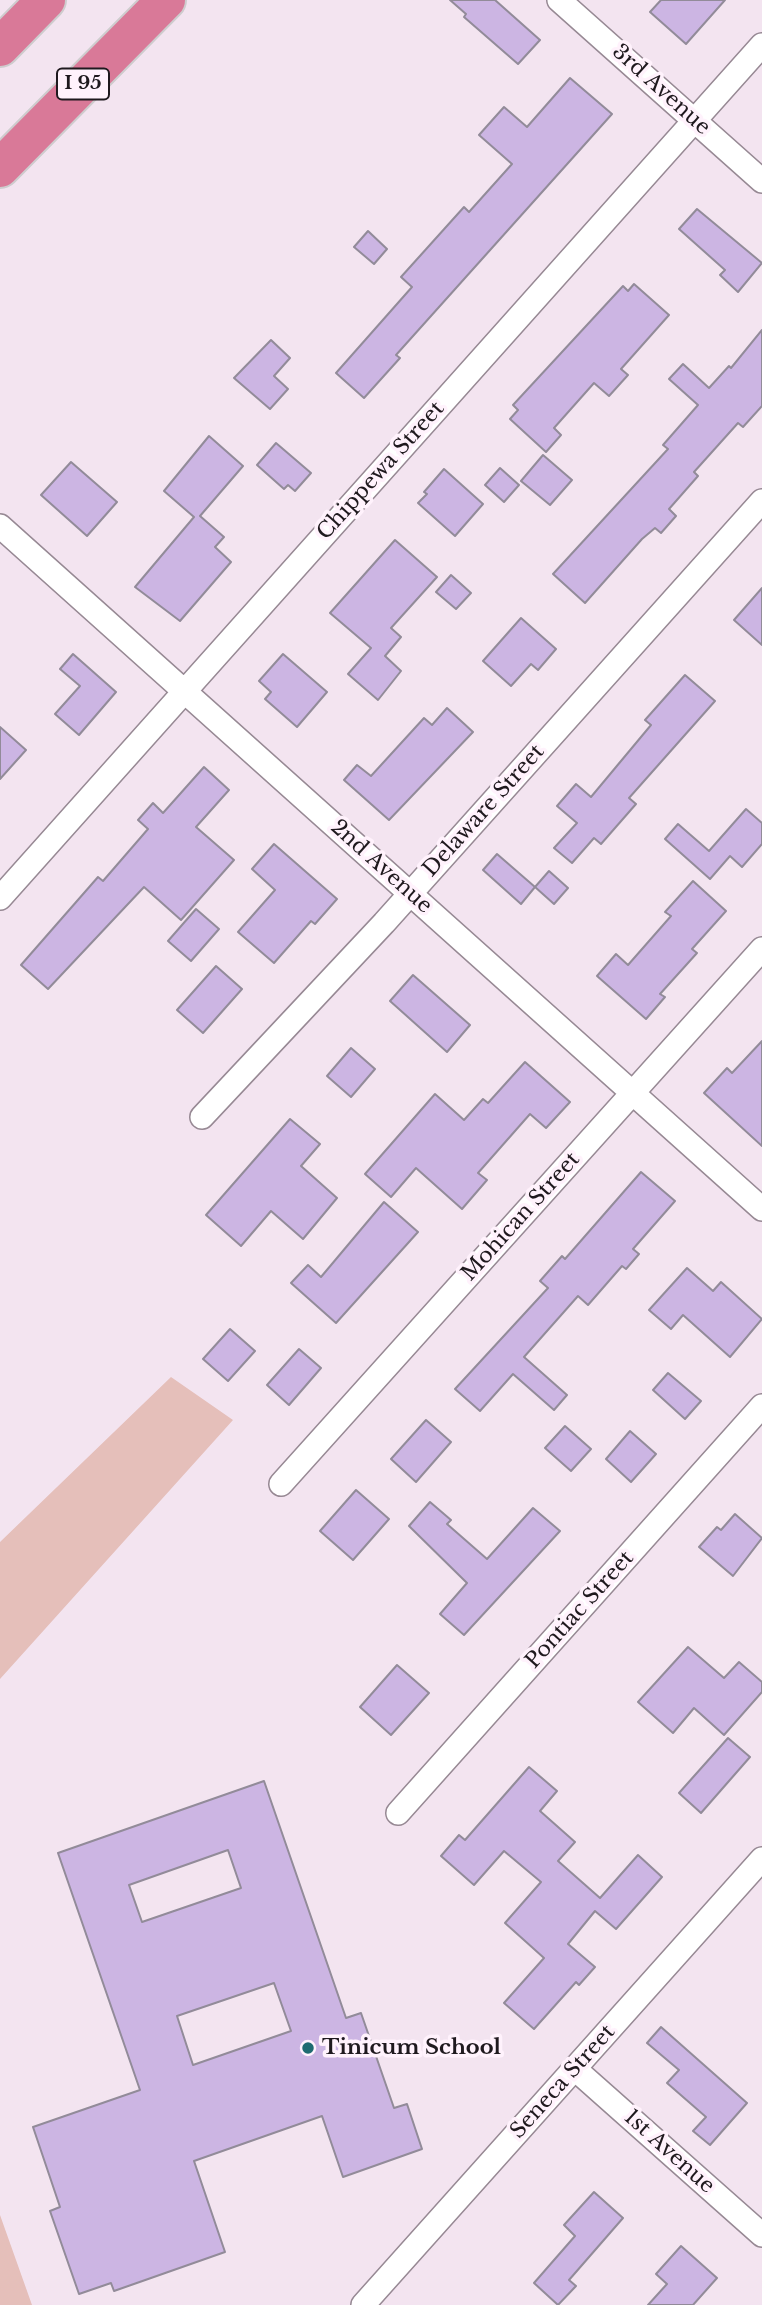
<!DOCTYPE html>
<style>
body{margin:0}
canvas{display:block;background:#f3e4f0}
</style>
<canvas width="762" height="2305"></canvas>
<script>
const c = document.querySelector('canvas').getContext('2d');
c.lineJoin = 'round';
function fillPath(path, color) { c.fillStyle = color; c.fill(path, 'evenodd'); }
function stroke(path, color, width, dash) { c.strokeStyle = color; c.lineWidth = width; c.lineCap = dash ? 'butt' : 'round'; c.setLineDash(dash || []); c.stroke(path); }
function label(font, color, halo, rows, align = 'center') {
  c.font = font + ' "Libre Baskerville",serif'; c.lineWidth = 7; c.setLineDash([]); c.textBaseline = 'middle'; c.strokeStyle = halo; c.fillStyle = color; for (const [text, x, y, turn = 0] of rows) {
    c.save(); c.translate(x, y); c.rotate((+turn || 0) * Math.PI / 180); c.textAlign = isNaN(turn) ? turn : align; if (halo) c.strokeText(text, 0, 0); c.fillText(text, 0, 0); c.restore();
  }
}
const green = new Path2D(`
 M171,1377l62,43 -233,259v-137z
 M0,2215l32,90h-32z`);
const building = new Path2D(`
 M450,0h45l45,40 -22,24 -54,-47 2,-3z
 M661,0h64l-39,44 -36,-32z
 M570,78l42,36 -216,241 4,3 -36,40 -28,-25 76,-86 -11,-10 63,-70 5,5 43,-48 -33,-29 25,-28 23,20z
 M697,209l65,54 -24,29 -18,-17 5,-5 -46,-41z
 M368,231l19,18 -13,15 -20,-17z
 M634,284l35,31 -48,54 7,6 -19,21 -15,-13 -40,45 7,7 -15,17 -36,-33 8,-9 -5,-5 110,-119 5,5z
 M762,330v76l-19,21 -5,-4 -44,49 4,4 -29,33 7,7 -15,17 -6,-5 -13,11 -57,64 -32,-29 115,-125 -5,-4 35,-40 -29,-26 14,-15 26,24 20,-22 2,2z
 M271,340l19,18 -16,18 14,13 -18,20 -36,-31z
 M209,436l34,30 -43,50 24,21 -9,10 16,15 -51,59 -45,-34 59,-70 -30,-26z
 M276,443l35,30 -16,18 -7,-6 -4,4 -27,-24z
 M543,455l29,25 -22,25 -29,-24z
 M71,462l46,40 -30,34 -46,-41z
 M500,468l19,17 -15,17 -19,-17z
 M444,469l39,35 -28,32 -37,-33 9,-9 -3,-2z
 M395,540l42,37 -46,51 10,9 -16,19 16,15 -23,29 -30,-26 23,-26 -41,-35z
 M451,575l20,18 -15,16 -20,-17z
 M762,588v57l-28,-25z
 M521,618l35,31 -18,21 -7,-6 -20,22 -28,-25z
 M73,654l43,38 -37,43 -24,-21 25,-28 -20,-17z
 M283,654l44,38 -30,35 -32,-28 6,-7 -12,-11z
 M685,675l30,26 -86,97 7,6 -35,40 -7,-6 -22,25 -18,-15 23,-25 -20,-17 19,-22 15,13 60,-72 -6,-5z
 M447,708l26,24 -84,88 -45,-40 13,-15 14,11 53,-58 8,7z
 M0,727l26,23 -26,29z
 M204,767l25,23 -33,37 38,33 -53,60 -37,-33 -96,102 -27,-24 77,-88 5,4 45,-52 -10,-9 15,-17 10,10z
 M746,809l16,14v21l-20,23 -12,-11 -20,23 -45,-40 13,-15 31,27z
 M274,844l63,55 -22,25 -4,-3 -37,42 -36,-31 37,-42 -23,-21z
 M497,854l38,33 -14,17 -38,-34z
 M549,871l19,17 -14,16 -19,-17z
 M693,881l33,30 -34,38 5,4 -37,41 5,3 -19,22 -49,-43 19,-22 12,11 43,-49 -6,-4z
 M196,909l23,20 -28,32 -23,-20z
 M216,966l26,23 -39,44 -26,-23z
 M413,975l57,50 -23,27 -57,-51z
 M762,1041v105l-58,-53 23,-25 5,5z
 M351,1048l24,21 -24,28 -24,-21z
 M525,1062l45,40 -24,26 -16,-14 -52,59 9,7 -25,29 -46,-41 -25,29 -26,-23 70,-80 29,26 19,-21 5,4z
 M290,1119l30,25 -19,22 36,32 -34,41 -32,-28 -30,35 -35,-31z
 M641,1172l34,29 -42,48 6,5 -13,15 -4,-3 -34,39 -10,-9 -54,61 43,38 -13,15 -41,-36 -33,37 -25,-22 93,-101 -8,-7 22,-25 3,3z
 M384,1202l34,30 -82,91 -45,-40 17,-18 13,12z
 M687,1268l26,23 8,-9 41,37 -32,38 -47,-42 -12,14 -22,-19z
 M230,1329l25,22 -27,30 -25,-22z
 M299,1349l22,19 -32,37 -22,-20z
 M668,1373l33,28 -16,18 -32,-29z
 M426,1420l25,22 -35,40 -25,-23z
 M565,1426l26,23 -20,22 -26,-23z
 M630,1431l26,23 -25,28 -25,-23z
 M356,1490l33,29 -36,41 -33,-29z
 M430,1502l21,18 -4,4 40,35 46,-51 27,23 -96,104 -24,-21 27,-31 -58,-57z
 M735,1514l27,24 -29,38 -34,-29 18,-20 4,3z
 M688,1647l36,31 15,-16 23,20v10l-38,43 -30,-27 -21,25 -35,-31z
 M397,1665l32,28 -38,42 -31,-28z
 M728,1738l22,19 -49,56 -22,-20z
 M529,1767l28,24 -17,20 35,31 -17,19 42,37 38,-43 24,22 -46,52 -21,-18 -27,33 27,23 -16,18 -3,-3 -42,47 -30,-26 40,-45 -39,-35 36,-41 -37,-31 -30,34 -33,-29 18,-21 6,5z
 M264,1781l82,237 15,-5 33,95 13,-4 15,45 -79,28 -21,-61 -128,45 31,91 -111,39 -3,-8 -32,11 -29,-83 10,-4 -27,-80 107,-37 -82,-237zM228,1850l13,38 -99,34 -13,-37zM274,1983l17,48 -98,34 -16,-49z
 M661,2027l86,76 -37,42 -17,-14 13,-14 -39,-34 12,-13 -32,-27z
 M594,2192l29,26 -54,62 7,6 -18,19 -24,-22 41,-47 -11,-11z
 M681,2246l36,32 -24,27h-45l19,-21 -11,-10z`);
const street = new Path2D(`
 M559,0l203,181
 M0,526l762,683
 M0,898l762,-853
 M202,1117l182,-194 378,-422
 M281,1484l481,-535
 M398,1813l364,-407
 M575,2069l187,166
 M363,2305l399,-446`);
const highway = new Path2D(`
 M0,47l46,-47
 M0,168l166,-168`);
const markers = [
 [308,2048,7,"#1f6b71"]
];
const shields = [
 [83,84,52]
];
const shieldNames = [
 ["I 95",83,84]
];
const streetNames = [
 ["3rd Avenue",661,90,42],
 ["Chippewa Street",381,471,-48],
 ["Delaware Street",484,811,-48],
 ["2nd Avenue",381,867,42],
 ["Mohican Street",521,1217,-48],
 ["Pontiac Street",580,1610,-48],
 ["Seneca Street",563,2082,-48],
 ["1st Avenue",669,2152,42]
];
const poiNames = [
 ["Tinicum School",322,2048]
];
fillPath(green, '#e5bfba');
fillPath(building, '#ccb5e3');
stroke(building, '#928b99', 2);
stroke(street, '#978994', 26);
stroke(highway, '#ceccce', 42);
stroke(street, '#fff', 23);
stroke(highway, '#d97998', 38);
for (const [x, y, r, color] of markers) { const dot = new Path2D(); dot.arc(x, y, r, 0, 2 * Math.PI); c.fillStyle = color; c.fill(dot); stroke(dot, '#fff2fc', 2.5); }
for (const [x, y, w] of shields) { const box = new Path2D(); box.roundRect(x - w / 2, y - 15.5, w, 31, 5); c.fillStyle = '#fff2fc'; c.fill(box); stroke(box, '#1f191e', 2); }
label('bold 19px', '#1f191e', null, shieldNames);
label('21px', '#1f191e', '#fff2fc', streetNames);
label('bold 21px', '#1f191e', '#fff2fc', poiNames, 'left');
</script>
